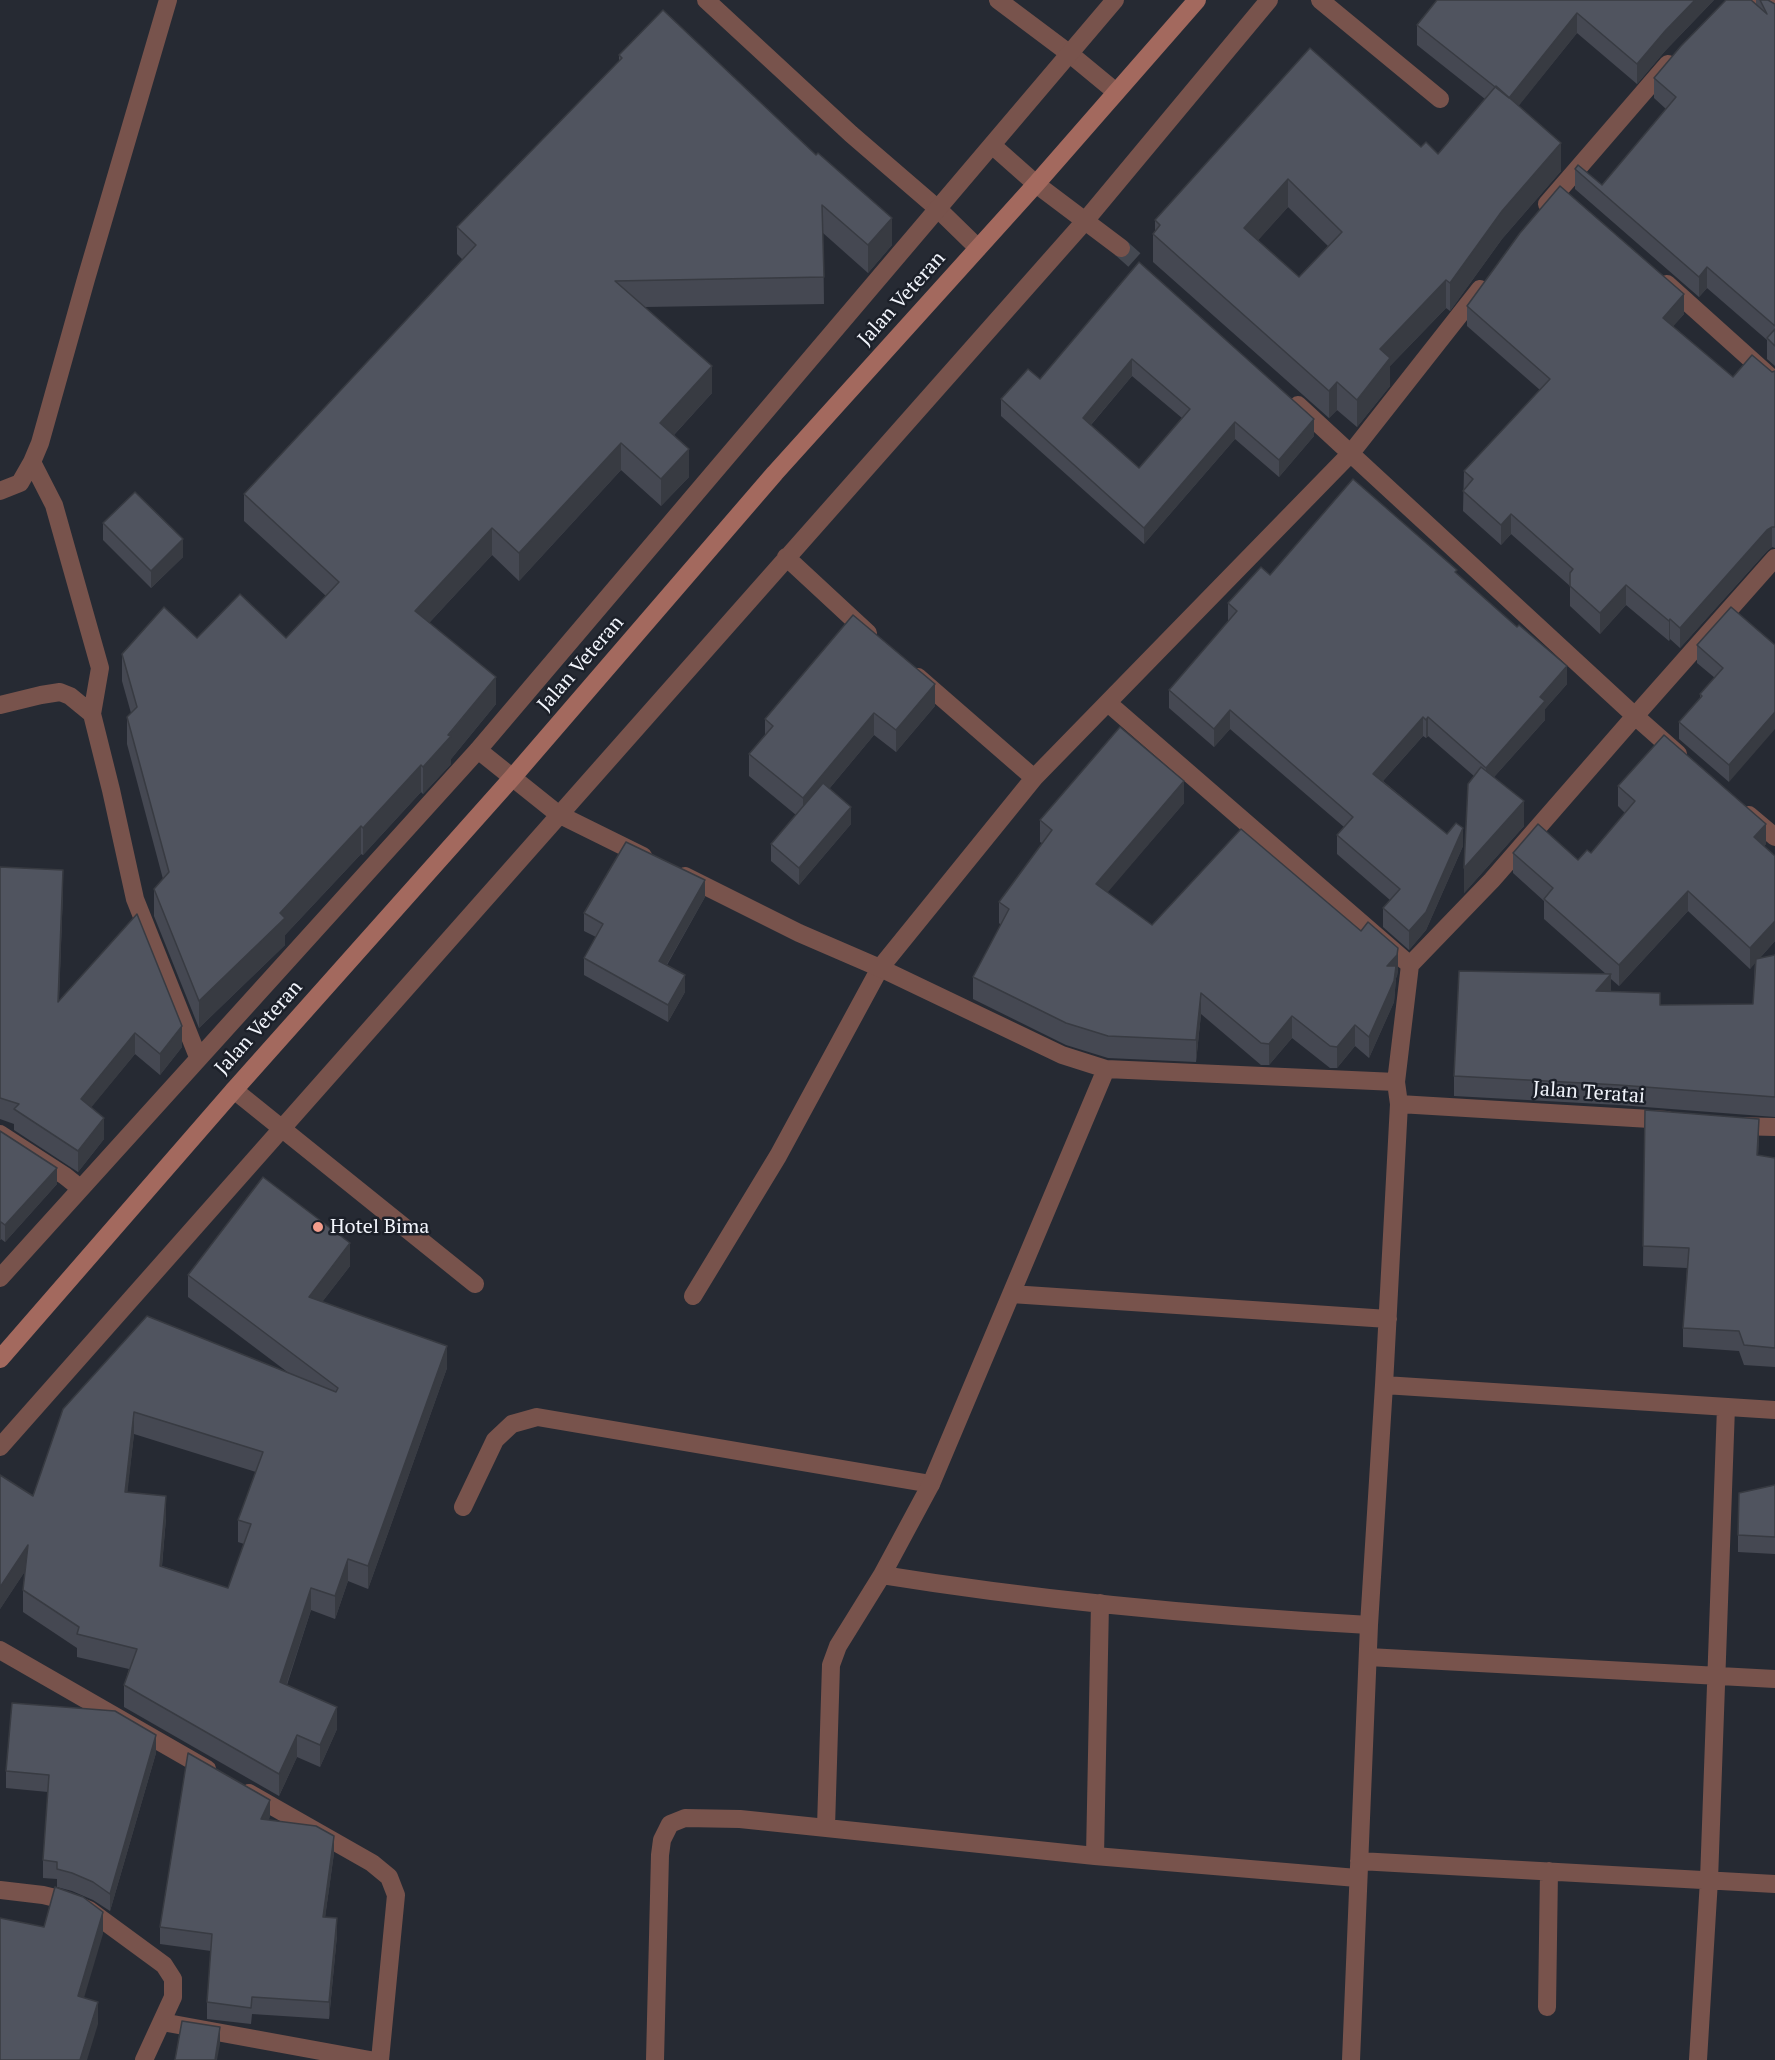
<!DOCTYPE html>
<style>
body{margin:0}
canvas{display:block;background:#262a33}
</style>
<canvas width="1775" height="2060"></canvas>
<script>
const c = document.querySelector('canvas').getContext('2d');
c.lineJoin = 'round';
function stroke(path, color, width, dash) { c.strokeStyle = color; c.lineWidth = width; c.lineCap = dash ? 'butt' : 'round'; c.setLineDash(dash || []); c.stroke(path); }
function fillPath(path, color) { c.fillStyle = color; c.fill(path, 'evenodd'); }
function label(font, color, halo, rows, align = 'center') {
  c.font = font + ' "PT Serif",serif'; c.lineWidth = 5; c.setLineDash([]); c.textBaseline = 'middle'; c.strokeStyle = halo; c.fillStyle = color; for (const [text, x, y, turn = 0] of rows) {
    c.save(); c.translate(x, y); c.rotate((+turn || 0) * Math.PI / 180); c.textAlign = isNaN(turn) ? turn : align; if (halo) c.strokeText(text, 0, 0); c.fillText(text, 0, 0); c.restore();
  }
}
const streetTunnel = new Path2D(`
 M1121,248l20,18`);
const lane = new Path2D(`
 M706,0l145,134 87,75 40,39
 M998,0l72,54 46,38
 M1320,0l120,99
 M693,1296l85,-140 102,-188
 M463,1507l32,-67 17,-16 25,-7 394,67`);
const street = new Path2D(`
 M1740,0l35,3
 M992,145l44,39 85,64
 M1547,204l121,-140
 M1667,284l108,97
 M1298,405l337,311 -143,164 -82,85 -14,117 3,22 -15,281 -15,240 -18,435
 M32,462l22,43 46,163 -8,46
 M0,491l20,-8 12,-21 8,-19 46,-164 82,-279
 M786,557l82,76
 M918,677l116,101
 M1108,703l302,262
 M0,705l41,-10 19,-3 10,4 22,18 19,76 24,109 63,158
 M478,750l80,64 85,42
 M1678,754l-43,-38 140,-158
 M1749,815l26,22
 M685,876l114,57 81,35 182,87 44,14 290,13
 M880,968l154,-190 317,-325 129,-164
 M234,1090l241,194
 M1399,1104l268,16
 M1736,1126l39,1
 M0,1134l65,42 15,12
 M0,1278l478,-528 637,-750
 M1011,1294l377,25
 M1384,1385l391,25
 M0,1447l1085,-1226 184,-221
 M882,1575l49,-91 175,-415
 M0,1650l207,119
 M1368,1657l407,22
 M249,1793l123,70 17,14 7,18 -16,165
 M826,1827l5,-162 7,-19 44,-71c161,26 324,41 487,50
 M1095,1856l5,-253
 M1359,1861l416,23
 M0,1890l43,5 25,6 21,9 75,55 9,14v18l-29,63
 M1547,2007l2,-136
 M162,2022l208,38
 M655,2060l5,-205 2,-15 8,-16 15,-6 55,1 355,37 262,22
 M1698,2060l11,-180 17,-473`);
const secondary = new Path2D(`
 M0,1359l234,-269 278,-312 263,-305 261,-289 161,-184`);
const wall = new Path2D(`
 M1714,0l-49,51 -28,33 -60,-51 -59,73 43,65 -59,68 -52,72 -4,-3 -56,58v20l-33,41 -20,-17 -8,8 -176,-156v-28l2,-3v-11l155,-172 111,99 17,7 47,-55 -68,-54v-20zM1288,207l40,39 -29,31 -41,-37z
 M1756,0h12l7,4v362l-8,-7v-19l-60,-52 -8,9 -124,-108v-20l27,16 64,-76 -12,-11v-20l102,-74z
 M619,55l273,190 -24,28 -45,-40 1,71 -179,3 67,86 -38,42 15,42 -28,29 -40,-36 -102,111 -27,-26 -63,68 67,81 -45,55v5l-28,30 -2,-2 -58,63 -2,-1 -76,81v10l-86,83 -45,-112v-27l9,-10 -36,-135v-27l4,-4 -9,-32v-27l75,-16h89l40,-42 -82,-75v-27l219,-234 -6,-6v-27l162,-166z
 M1139,262l175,174 -35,41 -44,-38 -91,105 -143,-128v-17l39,-20zM1132,376l50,42 -43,50 -48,-43z
 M1467,306l217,8 -11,12 60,51 42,-6v177l-3,-1 -5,4 -87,97 -10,-9 -1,2 -43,-36 -26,29 -30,-28v-20l-59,-52 -10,11 -38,-34 1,-40 76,-81 -73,-64z
 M103,523l80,34 -32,31 -48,-48z
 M1457,574l110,110 -22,25v11l-51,57 30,49 -60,67 10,-117 -46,-40 -2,2 -3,-2 -40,45 64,53 16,12 -37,84 -17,20 -26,-23v-19l7,-8 -53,-46v-19l7,-8 -114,-98 -16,18 -45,-39v-18l59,-68v-19l42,-28z
 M1731,607l-2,175 -50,-43v-17l21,-24v-4l15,-16 -18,-15v-18z
 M935,706l-39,46 -22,-17 -45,54 22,35 -52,61 -28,-24v-17l25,-29 -47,-39v-22l16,-19v-16z
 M1618,786l148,58 -2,2 11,95 -16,18 16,-4v162l-156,-12 -165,-9v-20l152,-102 -62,-55v-18l-31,-28v-20l65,7 13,-7 34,-40 -7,-7zM1688,911l62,58 5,-7 -2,42 -93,1 -49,-14v-12l8,7z
 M1184,803l-77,89 45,33 246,45 -1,6 -1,2 -2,24 -25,56 -14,-12 -18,22h-7l-38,-30 -23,27h-8l-60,-51 -5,48 -88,-4 -42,-13 -93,-46v-22l28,-52 -2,-2v-21l43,-59 -2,-1v-22z
 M0,867l63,24 -4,110 123,46 -22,28 -25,-21 -44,53 13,32 -26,33 -64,-42v-6l-14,-5z
 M705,897l-38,68 18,27 -17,30 -84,-47v-17l12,-21 -12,-6v-18z
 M1645,1110l114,28 -1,17 17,3v209l-31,-2 -5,-14 -56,-4v-19l4,-60 -44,-2z
 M0,1131l57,53 -52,58 -4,-3 -1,1z
 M350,1266l-28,36 125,66 -79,221 -20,-8 -13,38 -24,-9 -24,75 50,44 -17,38 -23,-10 -18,39 -155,-89v-22l5,-16 -52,-12v-9l-54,-36v-22l2,-19 -25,38v-134l33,21 30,-87 227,-35 -102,-77v-22zM134,1434l122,38 -18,48v22l6,2 -16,44 -66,-22 4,-48 -39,-26z
 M1775,1485v69l-37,-2v-17z
 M156,1753l-46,158 -17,-11 -21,-9 -15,-4v-8l-14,-1v-18l5,-68 -42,-4v-17z
 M270,1817l-2,3 66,33 -9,64 12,18 -8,84 -77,-5 -1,10 -44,-5v-17l4,-51 -51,-7v-17z`);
const shadedWall = new Path2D(`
 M1695,0h19l-49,51 -28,33v-20l28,-33z
 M1577,13v20l-68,85v-20z
 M1561,143v28l-59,68 -52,72v-28l52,-72z
 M1288,179v28l-44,49v-28z
 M892,218v27l-24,28v-28z
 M1707,267v21l-8,9v-20z
 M1446,280v28l-56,58v20l-33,41v-27l23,-51z
 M1684,294v20l-21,24v-20z
 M1132,359v17l-49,58v-16z
 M712,366v27l-52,57v-27z
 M1337,382v28l-8,8v-27z
 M1314,419v17l-35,41v-17z
 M1235,422v17l-91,105v-16z
 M621,443v27l-102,111v-28z
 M689,449v28l-28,29v-27z
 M1511,514v20l-10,11v-20z
 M1772,527v20l-5,4 -87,97v-20l87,-98z
 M492,528v27l-77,83v-27z
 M183,539v18l-32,31v-17z
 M1626,585v20l-26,29v-21z
 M1670,619v20l-1,2v-20z
 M1567,666v18l-22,25v11l-59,66v-18l54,-71z
 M496,677v27l-45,55v5l-28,30v-27z
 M935,684v22l-39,46v-22z
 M1230,710v19l-16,18v-18z
 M1775,712v17l-46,53v-17z
 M874,713v22l-71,85v-22z
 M1423,717v19l-50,56v-18z
 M1428,717v19l-2,2v-18z
 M421,765v27l-58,63v-27z
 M1184,781v22l-88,103v-22z
 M1524,801v25l-60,67v-25z
 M851,807v17l-52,61v-17z
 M1766,824v20l-12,14v-21z
 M361,826v28l-76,81v10l-86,83v-27z
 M1463,828v18l-37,84 -17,20v-19z
 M63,870v21l-5,132v-21z
 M705,880v17l-46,81v-17z
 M1688,891v20l-69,75v-21z
 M1775,921v20l-25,28v-21z
 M1398,948v22l-1,6 -1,2 -2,24 -25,56v-21l18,-71z
 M1611,974v20l-15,-3z
 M685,975v17l-17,30v-17z
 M1201,993v21l-5,48v-22z
 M1292,1016v22l-23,27v-21z
 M1355,1025v21l-18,22v-21z
 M182,1026v21l-22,28v-21z
 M135,1033v21l-54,66v-21z
 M104,1118v21l-26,33v-21z
 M1759,1119v19l-2,37v-20z
 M57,1168v16l-52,58v-17z
 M1,1222v17l-1,1v-16z
 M350,1243v23l-41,53v-22z
 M447,1346v22l-79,221v-23z
 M134,1412v22l-9,80v-22z
 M166,1496v22l-6,70v-22z
 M28,1545v22l-28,42v-22z
 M348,1559v22l-13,38v-23z
 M311,1588v22l-31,94v-22z
 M337,1707v22l-17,38v-22z
 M156,1735v18l-46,158v-17z
 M297,1735v22l-18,39v-22z
 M270,1800v17l-9,19v-17z
 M334,1836v17l-11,80v-16z
 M103,1912v22l-25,84v-22z
 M337,1918v17l-8,84v-17z
 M98,2002v22l-11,36h-7z
 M220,2027v17l-3,16h-2z`);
const building = new Path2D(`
 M1437,0h258l-30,31 -28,33 -60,-51 -68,85 -92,-73z
 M1726,0h25l16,14 -7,-14h8l7,4v322l-68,-59 -8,10 -124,-108 3,-4 24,20 74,-88 -22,-19 27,-32z
 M663,10l153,145 2,-2 74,65 -24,27 -46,-40 2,72 -209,4 97,85 -52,57 29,26 -28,30 -40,-36 -102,110 -27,-25 -77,83 81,66 -48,58 3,1 -28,31 -2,-2 -58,63 -2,-2 -81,87 5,5 -86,83 -45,-112 15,-17 -42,-155 10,-10 -15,-53 42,-47 33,31 43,-44 46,44 53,-56 -95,-88 232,-249 -19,-18 165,-169 -3,-3z
 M1310,48l111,99 5,-5 12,12 58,-68 65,57 -59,68 -52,72 -4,-3 -66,69 10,9 -33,42 -20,-18 -8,9 -176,-157 7,-9 -5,-5zM1288,179l54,53 -43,45 -55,-49z
 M1560,186l124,108 -21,24 70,59 19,-22 20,17 3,-1v156h-3l-5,3 -87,98 -10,-9 -1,2 -43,-36 -26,28 -30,-27v-13l3,-4 -62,-55 -10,11 -38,-34 10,-12 -9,-8 86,-92 -83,-73 53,-73z
 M1139,262l175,157 -35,41 -44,-38 -91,106 -143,-129 27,-30 12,10zM1132,359l58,50 -51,59 -56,-50z
 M1775,329v17l-8,-8z
 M1353,479l104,91 -2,2 62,55 2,-2 48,41 -27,31 5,4 -59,67 -58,-51 -2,3 -3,-3 -50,57 74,60 9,-11 7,5 -37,84 -17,19 -26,-23 17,-19 -63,-54 16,-18 -123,-107 -16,19 -45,-39 68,-79 -9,-8 33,-36 9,8z
 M135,492l48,47 -32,32 -48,-48z
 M1731,607l44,38v67l-46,53 -50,-43 23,-26 -2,-2 23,-26 -26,-23z
 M853,615l82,69 -39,46 -22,-17 -71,85 -54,-44 24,-28 -8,-7z
 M1120,727l64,54 -88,103 56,41 89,-96 120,102 7,-9 30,26 -1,7 -10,11h9l-2,15 -25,56 -14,-12 -18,22 -7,-1 -38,-30 -23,28 -8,-1 -60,-50 -5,47 -88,-4 -42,-13 -93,-46 36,-68 -10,-7 53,-72 -12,-10z
 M1664,735l102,89 -12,13 21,19v65l-25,27 -62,-57 -69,74 -75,-66 9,-11 -40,-35 25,-29 40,36 9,-10 4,3 44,-52 -17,-15z
 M1481,767l43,34 -60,67 4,-84z
 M823,783l28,24 -52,61 -28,-24z
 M626,842l79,38 -46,81 26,14 -17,30 -84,-47 19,-34 -19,-11z
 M0,867l63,3 -5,132 79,-88 45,112 -22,28 -25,-21 -54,66 23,19 -26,33 -64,-42 5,-5 -19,-6z
 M1775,955v142l-156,-12 -165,-9 5,-105 152,3 -15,17 64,2v12l93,-1 3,-45z
 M1645,1110l114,9 -2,36 18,3v190l-31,-3 -5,-14 -56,-3 6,-80 -46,-2z
 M0,1131l57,37 -52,57 -4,-3 -1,2z
 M263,1177l87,66 -41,54 138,49 -79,220 -20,-7 -13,37 -24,-8 -31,94 57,25 -17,38 -23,-10 -18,39 -155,-89 13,-36 -60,-15 2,-7 -56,-37 5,-45 -28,42v-112l33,21 30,-87 84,-93 189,76 2,-4 -150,-113zM134,1412l129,40 -25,68 13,4 -23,64 -68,-22 6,-70 -41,-4z
 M1775,1485v52l-37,-2 1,-42z
 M12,1703l103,8 41,24 -46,159 -17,-12 -21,-9 -15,-4v-7l-14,-2 6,-85 -43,-4z
 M188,1753l82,47 -9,19 55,7 18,10 -11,81 14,1 -8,84 -77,-5 -1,11 -44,-6 5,-68 -52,-7z
 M55,1887l28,10 20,15 -25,84 20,6 -18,58h-80v-142l44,9z
 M182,2021l38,6 -5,33h-40z`);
const markers = [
 [318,1227,6,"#f49d8c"]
];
const streetNames = [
 ["Jalan Veteran",902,299,-48],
 ["Jalan Veteran",581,664,-49],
 ["Jalan Veteran",259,1028,-48],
 ["Jalan Teratai",1589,1093,4]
];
const poiNames = [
 ["Hotel Bima",330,1227]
];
stroke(streetTunnel, '#444851', 18, [18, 9]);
stroke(lane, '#78534c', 18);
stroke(street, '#78534c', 18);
stroke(secondary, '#a3695e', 18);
fillPath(wall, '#454852');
fillPath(shadedWall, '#383b42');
fillPath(building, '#50545f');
stroke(building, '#383b42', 1.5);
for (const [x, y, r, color] of markers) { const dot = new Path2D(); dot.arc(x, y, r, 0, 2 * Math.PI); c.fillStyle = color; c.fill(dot); stroke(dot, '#1c2029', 2); }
label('20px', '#f1f4fb', '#1c2029', streetNames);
label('20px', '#f1f4fb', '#1c2029', poiNames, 'left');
</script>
